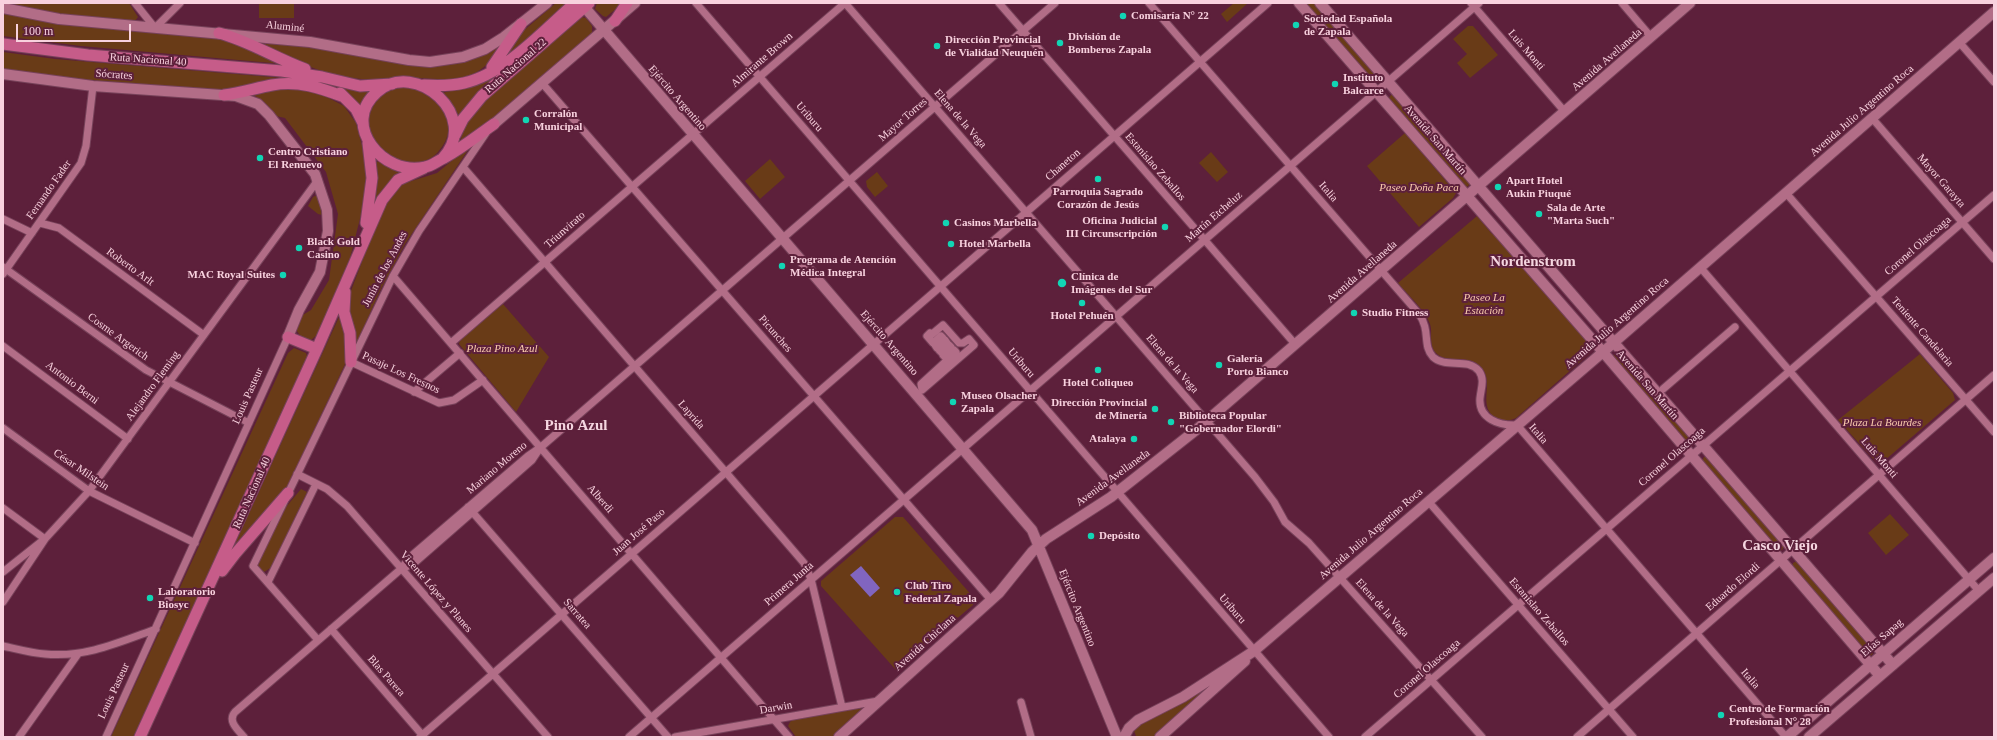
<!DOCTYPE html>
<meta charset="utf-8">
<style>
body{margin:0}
#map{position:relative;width:1997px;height:740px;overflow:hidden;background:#5d203b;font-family:"Times New Roman",serif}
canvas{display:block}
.frame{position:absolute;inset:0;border:4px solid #f8d1de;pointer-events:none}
.scale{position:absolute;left:16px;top:24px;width:115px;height:18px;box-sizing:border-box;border:2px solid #f8d1de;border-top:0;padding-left:5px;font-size:12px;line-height:14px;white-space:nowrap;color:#f8d1de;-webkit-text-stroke:3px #5d203b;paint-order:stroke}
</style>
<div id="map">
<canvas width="1997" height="740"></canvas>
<div class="frame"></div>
<div class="scale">100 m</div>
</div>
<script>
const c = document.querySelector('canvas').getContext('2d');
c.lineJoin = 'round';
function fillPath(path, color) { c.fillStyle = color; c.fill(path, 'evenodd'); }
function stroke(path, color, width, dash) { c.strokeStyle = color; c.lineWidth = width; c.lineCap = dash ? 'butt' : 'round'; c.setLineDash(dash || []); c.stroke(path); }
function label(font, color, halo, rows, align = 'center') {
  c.font = font + ' "Times New Roman",serif'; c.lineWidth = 4; c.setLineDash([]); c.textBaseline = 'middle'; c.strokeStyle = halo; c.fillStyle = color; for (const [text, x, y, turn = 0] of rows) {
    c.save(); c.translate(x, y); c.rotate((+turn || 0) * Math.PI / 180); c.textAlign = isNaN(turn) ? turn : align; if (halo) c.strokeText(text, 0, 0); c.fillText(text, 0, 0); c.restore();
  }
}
const green = new Path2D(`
 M3,3h126l9,14 -3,4 -65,-5z
 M259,3h35v15h-35z
 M556,3h13l-66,56 19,-27z
 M597,3h26l-17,14 -3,-1 -8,-7z
 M1234,3h14l-21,19 -6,-8z
 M1302,3h16l60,74 -5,4z
 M3,13l67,12 142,12 20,4 51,23 -202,-18 -78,-10z
 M581,17l5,1 6,8v7l-104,91 -29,21 6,-20 13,-19z
 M1468,26h5l25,29 -28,23 -13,-15 10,-9 -14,-15z
 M506,40c-9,12 -17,26 -31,33 -19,10 -39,5 -60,5 -18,-1 -36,2 -54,1 -39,-4 -75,-21 -109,-38l68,6 105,18z
 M3,52l52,7 228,19 13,-1 -77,14 -180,-15 -36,-6z
 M500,74l-29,26 -12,15 -17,-22 31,-7z
 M337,86l15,4 17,2 -9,14 -10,-11z
 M408,87c29,8 56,37 30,65 -30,32 -89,-14 -62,-50 8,-11 19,-14 32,-15z
 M288,88l31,5 25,13 12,17 11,42 -1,30 -16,63 -33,77 -6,5 -10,-3 -4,-6v-5l4,-10 10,-6 18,-30 9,-66 -12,-42 -41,-54 -9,-2 -10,-12 -12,-9v-2z
 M1392,94l79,89 -5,5 -78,-89z
 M1405,133l51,60 -3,5 -34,29 -52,-61z
 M472,144l-67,100 -25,47 -26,58 -5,-28v-25l33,-87 17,-24 38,-12z
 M1211,152l17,20 -11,10 -18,-19z
 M770,159l15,18 -25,22 -15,-18z
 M379,161l22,13 -16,13 -13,23 3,-47z
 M877,172l11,14 -13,11 -8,-10 -1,-6z
 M317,195l6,17 -1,3 -4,-1 -10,-8 5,-9z
 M1477,216l14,17 15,10 86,105 -3,6 -73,64c-6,3 -11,3 -18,1 -23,-11 -2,-36 -17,-52 -12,-14 -33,-2 -45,-14 -8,-8 -3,-20 -6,-29 -4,-13 -23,-30 -32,-41z
 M503,304l46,53 -33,55 -57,-68 1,-4z
 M340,315l6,18 1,27 -62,131 -50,53z
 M294,348l12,5 2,7 -175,377h-22l177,-384z
 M1616,352l78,90 -2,4h-4l-76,-89z
 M1920,354l33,39 2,7 -71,61 -8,1 -38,-42z
 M1709,456l75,90 -2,4 -3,1 -77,-90 2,-4z
 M301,489l6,3 -35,75 -8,5 -7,-7 29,-58z
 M1890,514l19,21 -23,20 -18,-22z
 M895,517h8l71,81 -1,7 -77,65 -75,-84v-5z
 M1797,561l77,89 -2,5 -3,1 -77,-90 1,-3z
 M1225,673l-67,62 -4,2 -18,-1 -2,-5v-4z
 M859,707l2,2 -1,3 -28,25h-36l-8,-11 2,-4 4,-3z`);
const water = new Path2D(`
 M861,566l19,22 -10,9 -20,-22z`);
const street = new Path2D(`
 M135,3l20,25 25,-25
 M696,3l633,734
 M845,3l410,474 19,25 11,20 24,21 173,194
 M999,3l296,341
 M1149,3l270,311c12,17 3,31 14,43 13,12 34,0 46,14 6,9 2,17 1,27 -2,21 20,28 37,27l269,312
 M1471,3l94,109
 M1622,3l29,34
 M1959,42l35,40
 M542,83l449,517
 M1872,118l122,141
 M463,167l341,396 7,16 31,128
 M1786,193l208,239
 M3,219l29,14
 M40,223l19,5 145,107
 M3,267l143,103 103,53
 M1700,267l279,324
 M3,274l78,-111 5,-17 7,-60
 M393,276l396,461
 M943,325l16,18h4l6,-4 5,6 -52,45 -1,-6 35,-32 -2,-2 -9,7 -2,-2 8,-8 -2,-2 -8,7 -2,-2 8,-7 -2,-3 -8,8 -2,-3 8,-7 -2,-2 -8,7 -6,-7 3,-3 1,2z
 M451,343l394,-340
 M3,346l125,93
 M351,362l88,41 15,-3 29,-20
 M1663,389l72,-62
 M414,392l46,-39
 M3,428l86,63 106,52
 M297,474l30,15 20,17 201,231
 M1428,501l205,236
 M468,507l200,230
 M3,508l42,31
 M401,569l12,-5 119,-104 8,-12
 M3,572l39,-31
 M268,582l48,-98
 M3,602l42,-63 44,-48 229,-311
 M331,629l93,108
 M318,640l-65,-74 140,-290 26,-45 67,-98
 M3,646c14,3 28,7 42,8 40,4 75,-12 111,-25
 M1021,702l10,35
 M19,737l59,-83
 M106,737l182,-400
 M244,737c-6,-7 -17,-16 -9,-25l166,-143 8,-11 119,-102 13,-9 514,-444
 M420,737l848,-734
 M629,737l850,-734
 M675,737l203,-36
 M1365,737l629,-542
 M1577,737l417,-362`);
const secondary = new Path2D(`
 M581,3l451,527 85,207
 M1299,3l304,349 277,324
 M1320,3l573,662
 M3,8l56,11 251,23 99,18 21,2 33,-5 22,-8 19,-12 43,-34
 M3,74l90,12 143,10 22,8 11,11 46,59 12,36 1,21 -8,41 -21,38 -11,27
 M494,124l141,-121
 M839,737l160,-144 33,-41 14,-13 65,-42 85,-67 494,-427
 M1124,737l5,-9 9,-8 45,-23 71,-46 349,-299 391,-340
 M1160,737l85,-76
 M1787,737l207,-179
 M1809,737l185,-159`);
const primary = new Path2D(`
 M615,21l12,-18
 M219,33c30,8 56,25 86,36
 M3,44l85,11 194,16 40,6 38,9 32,-2
 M492,67l29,-43
 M424,85c14,1 26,1 40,-2 41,-9 80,-53 111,-80
 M340,93l16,16 7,14
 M224,95c17,-2 32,-7 48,-10 26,-5 49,3 72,12
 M455,135l8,-16 19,-23 107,-93
 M443,158c38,-41 -27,-100 -66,-66 -37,32 6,85 48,75 7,-1 12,-6 19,-9 18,-10 33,-22 50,-34
 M366,223l6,-45 -4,-35
 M345,292l-1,20 6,21 1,29
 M288,337l29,12
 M222,571l13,-17 53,-61
 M140,737l177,-388 65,-149 16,-20 26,-12`);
const markers = [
 [1123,16,4,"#11d5b4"],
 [1296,25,4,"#11d5b4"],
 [1060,43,4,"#11d5b4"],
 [937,46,4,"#11d5b4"],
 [1335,84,4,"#11d5b4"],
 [526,120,4,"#11d5b4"],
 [260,158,4,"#11d5b4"],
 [1098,179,4,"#11d5b4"],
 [1498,187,4,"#11d5b4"],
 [1539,214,4,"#11d5b4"],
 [946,223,4,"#11d5b4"],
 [1165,227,4,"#11d5b4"],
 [951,244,4,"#11d5b4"],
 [299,248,4,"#11d5b4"],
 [782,266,4,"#11d5b4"],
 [283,275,4,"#11d5b4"],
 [1062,283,5,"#11d5b4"],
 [1082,303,4,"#11d5b4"],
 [1354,313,4,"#11d5b4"],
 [1219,365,4,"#11d5b4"],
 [1098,370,4,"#11d5b4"],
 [953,402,4,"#11d5b4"],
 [1155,409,4,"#11d5b4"],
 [1171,422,4,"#11d5b4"],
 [1134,439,4,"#11d5b4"],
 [1091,536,4,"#11d5b4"],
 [897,592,4,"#11d5b4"],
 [150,598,4,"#11d5b4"],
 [1721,715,4,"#11d5b4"]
];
const poiNames = [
 ["Comisaría N° 22",1131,16],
 ["Sociedad Española",1304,19],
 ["de Zapala",1304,32],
 ["División de",1068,37],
 ["Bomberos Zapala",1068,50],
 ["Dirección Provincial",945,40],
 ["de Vialidad Neuquén",945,53],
 ["Instituto",1343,78],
 ["Balcarce",1343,91],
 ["Corralón",534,114],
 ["Municipal",534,127],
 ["Centro Cristiano",268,152],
 ["El Renuevo",268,165],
 ["Apart Hotel",1506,181],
 ["Aukin Piuqué",1506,194],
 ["Parroquia Sagrado",1098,192,"center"],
 ["Corazón de Jesús",1098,205,"center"],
 ["Sala de Arte",1547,208],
 ["\"Marta Such\"",1547,221],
 ["Oficina Judicial",1157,221,"right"],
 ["III Circunscripción",1157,234,"right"],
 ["Casinos Marbella",954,223],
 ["Black Gold",307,242],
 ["Casino",307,255],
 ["Hotel Marbella",959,244],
 ["Programa de Atención",790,260],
 ["Médica Integral",790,273],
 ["MAC Royal Suites",275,275,"right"],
 ["Clínica de",1071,277],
 ["Imágenes del Sur",1071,290],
 ["Studio Fitness",1362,313],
 ["Hotel Pehuén",1082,316,"center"],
 ["Galería",1227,359],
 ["Porto Bianco",1227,372],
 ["Hotel Coliqueo",1098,383,"center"],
 ["Museo Olsacher",961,396],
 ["Zapala",961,409],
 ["Dirección Provincial",1147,403,"right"],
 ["de Minería",1147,416,"right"],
 ["Biblioteca Popular",1179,416],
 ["\"Gobernador Elordi\"",1179,429],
 ["Atalaya",1126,439,"right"],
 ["Depósito",1099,536],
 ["Club Tiro",905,586],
 ["Federal Zapala",905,599],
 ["Laboratorio",158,592],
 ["Biosyc",158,605],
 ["Centro de Formación",1729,709],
 ["Profesional N° 28",1729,722]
];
const streetNames = [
 ["Aluminé",285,27,6],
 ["Luis Monti",1526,50,49],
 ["Ruta Nacional 40",148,60,4],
 ["Almirante Brown",762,60,-41],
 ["Avenida Avellaneda",1607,60,-41],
 ["Ruta Nacional 22",516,66,-41],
 ["Sócrates",114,75,4],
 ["Ejército Argentino",677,98,49],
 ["Avenida Julio Argentino Roca",1862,111,-41],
 ["Uriburu",809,117,49],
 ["Elena de la Vega",960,119,49],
 ["Mayor Torres",903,120,-41],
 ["Avenida San Martín",1435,140,49],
 ["Chaneton",1063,165,-41],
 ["Estanislao Zeballos",1155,167,49],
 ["Mayor Garayta",1941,181,49],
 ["Fernando Fader",49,190,-55],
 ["Italia",1328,192,49],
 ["Martín Etcheluz",1214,217,-41],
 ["Triunvirato",565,230,-41],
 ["Coronel Olascoaga",1918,246,-41],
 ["Roberto Arlt",130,267,36],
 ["Junín de los Andes",385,269,-62],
 ["Avenida Avellaneda",1362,272,-41],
 ["Avenida Julio Argentino Roca",1617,323,-41],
 ["Teniente Candelaria",1922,332,49],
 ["Picunches",775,334,49],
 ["Cosme Argerich",118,337,36],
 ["Ejército Argentino",889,343,49],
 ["Uriburu",1021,363,49],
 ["Elena de la Vega",1172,364,49],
 ["Pasaje Los Fresnos",401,373,25],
 ["Antonio Berni",72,383,37],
 ["Avenida San Martín",1647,385,49],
 ["Alejandro Fleming",153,386,-54],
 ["Louis Pasteur",248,396,-66],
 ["Laprida",691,415,49],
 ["Italia",1538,434,49],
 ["Coronel Olascoaga",1672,457,-41],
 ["Luis Monti",1879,458,49],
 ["Mariano Moreno",497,468,-40],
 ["César Milstein",81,470,34],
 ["Avenida Avellaneda",1113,478,-36],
 ["Ruta Nacional 40",252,493,-66],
 ["Alberdi",600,499,49],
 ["Juan José Paso",639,532,-41],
 ["Avenida Julio Argentino Roca",1371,534,-41],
 ["Primera Junta",789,584,-41],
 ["Eduardo Elordi",1733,587,-41],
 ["Vicente López y Planes",436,592,49],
 ["Ejército Argentino",1077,608,68],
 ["Elena de la Vega",1382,608,48],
 ["Uriburu",1232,609,49],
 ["Estanislao Zeballos",1539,612,49],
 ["Sarratea",577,614,49],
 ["Elías Sapag",1882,638,-41],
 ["Avenida Chiclana",925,643,-42],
 ["Coronel Olascoaga",1427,669,-41],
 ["Blas Parera",386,676,49],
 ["Italia",1750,679,49],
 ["Louis Pasteur",114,691,-65],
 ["Darwin",776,708,-10]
];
const parkNames = [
 ["Paseo Doña Paca",1419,188],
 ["Paseo La",1484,298],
 ["Estación",1484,311],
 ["Plaza Pino Azul",502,349],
 ["Plaza La Bourdes",1882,423]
];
const districtNames = [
 ["Nordenstrom",1533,262],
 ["Pino Azul",576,426],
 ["Casco Viejo",1780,546]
];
fillPath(green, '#693b17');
fillPath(water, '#8165c0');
stroke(street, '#77425a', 9);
stroke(secondary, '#77425a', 12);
stroke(primary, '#77425a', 13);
stroke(street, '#b26d87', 7);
stroke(secondary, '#b26d87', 10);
stroke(primary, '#c65c89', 11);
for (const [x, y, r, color] of markers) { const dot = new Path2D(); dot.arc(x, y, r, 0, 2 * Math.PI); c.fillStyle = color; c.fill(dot); stroke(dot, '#5d203b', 1.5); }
label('bold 11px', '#f8d1de', '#5d203b', poiNames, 'left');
label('11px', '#f8d1de', '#5d203b', streetNames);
label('italic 11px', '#faccad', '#5d203b', parkNames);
label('bold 15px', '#f5d6e0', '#5d203b', districtNames);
</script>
